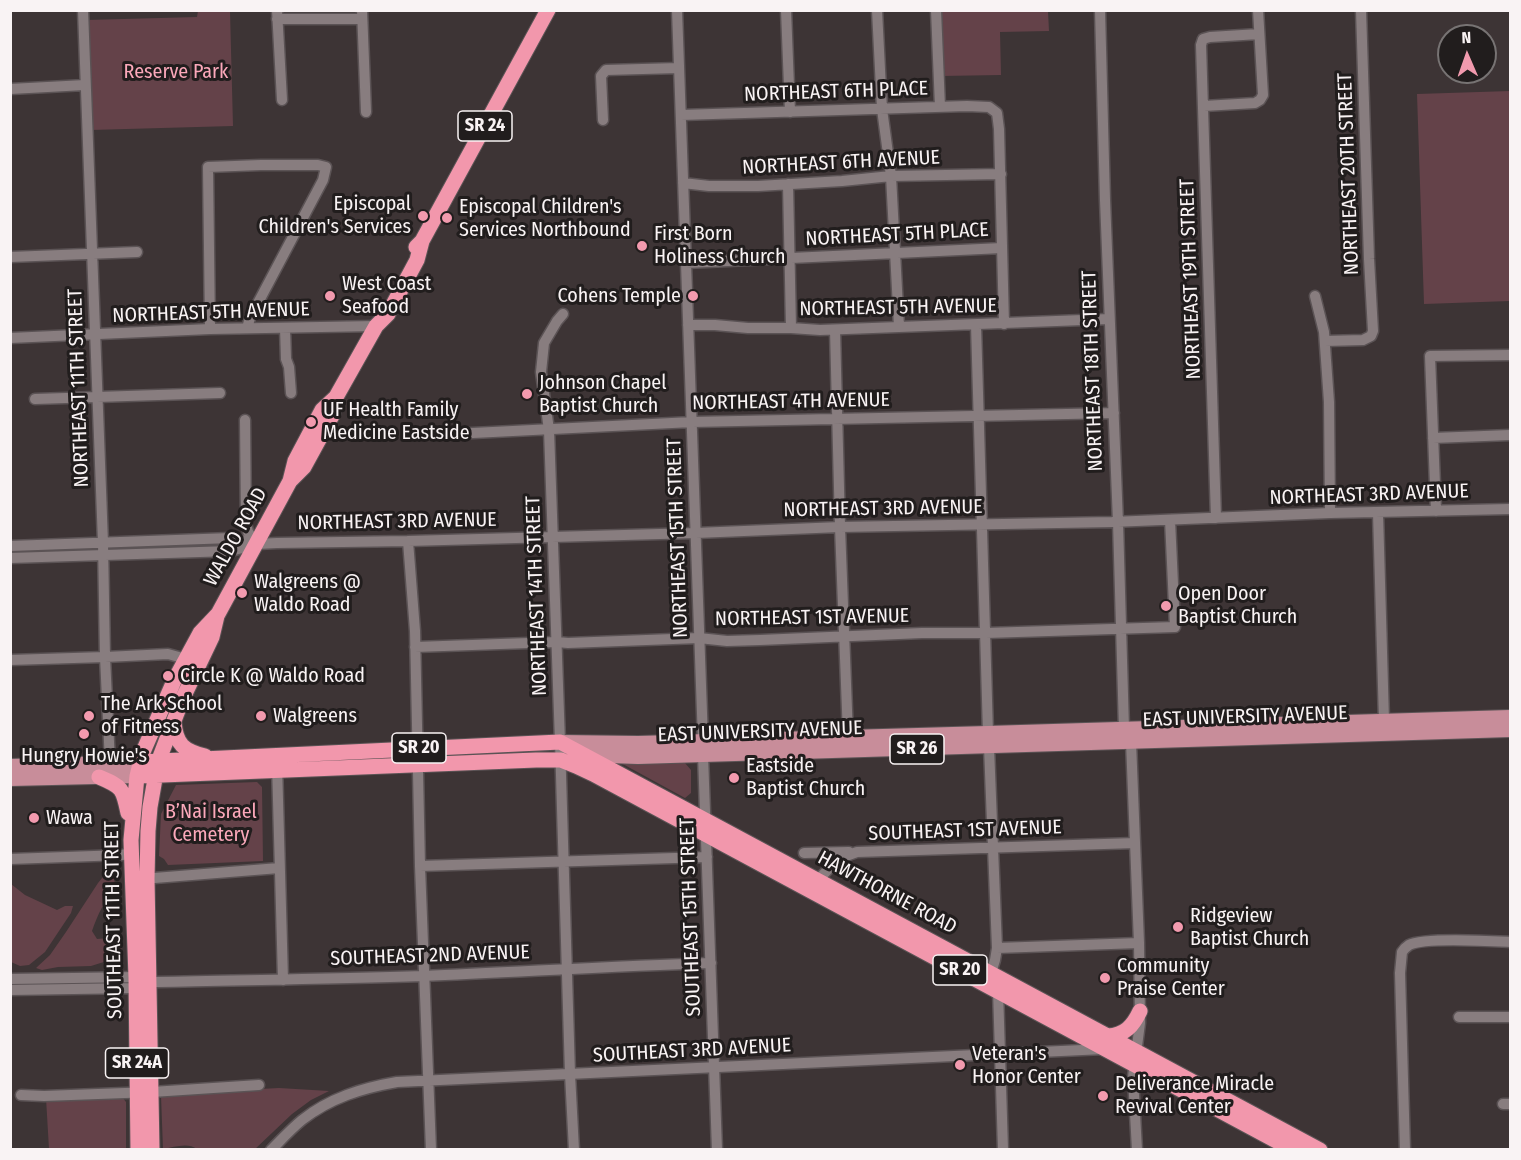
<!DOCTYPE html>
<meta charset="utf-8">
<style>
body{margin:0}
#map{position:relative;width:1521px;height:1160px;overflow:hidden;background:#3d3435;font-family:"Fira Sans Condensed",sans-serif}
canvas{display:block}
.frame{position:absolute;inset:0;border:12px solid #f9f3f4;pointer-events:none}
.north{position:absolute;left:1437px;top:24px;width:60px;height:60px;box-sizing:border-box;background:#211d1d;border:2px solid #777373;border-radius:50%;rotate:358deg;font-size:16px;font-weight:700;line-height:24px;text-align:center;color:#f9f3f4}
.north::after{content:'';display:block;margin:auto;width:21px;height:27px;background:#f29aae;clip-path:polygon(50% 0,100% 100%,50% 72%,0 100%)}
</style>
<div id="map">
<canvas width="1521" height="1160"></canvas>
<div class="frame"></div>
<div class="north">N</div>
</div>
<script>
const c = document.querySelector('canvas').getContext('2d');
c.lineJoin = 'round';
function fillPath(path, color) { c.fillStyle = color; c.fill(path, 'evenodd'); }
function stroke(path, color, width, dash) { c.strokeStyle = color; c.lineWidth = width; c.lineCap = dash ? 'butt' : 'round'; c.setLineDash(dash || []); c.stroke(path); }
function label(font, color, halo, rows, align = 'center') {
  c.font = font + ' "Fira Sans Condensed",sans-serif'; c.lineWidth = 6; c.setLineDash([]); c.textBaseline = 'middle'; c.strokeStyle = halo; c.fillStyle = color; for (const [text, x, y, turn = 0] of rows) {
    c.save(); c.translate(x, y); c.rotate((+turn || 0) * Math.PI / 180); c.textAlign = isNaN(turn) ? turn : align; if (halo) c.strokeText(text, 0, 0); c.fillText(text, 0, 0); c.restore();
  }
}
const green = new Path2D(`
 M198,11h32l3,115 -142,4 -5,-110 111,-3z
 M939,11h109l1,20 -49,1 1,43 -60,1z
 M1510,91v210l-86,3 -7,-210z
 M621,763h64l6,7v23l-6,5z
 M257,782l5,5 1,74 -95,4 -4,-6 -5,-3 2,-42 15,-29z
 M106,873l7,2 3,13c-12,13 -18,26 -24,43l5,8 24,-2 1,24h-15l-16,5 -33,1 -16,3 -6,-2 14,-13 16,-23 32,-49z
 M11,884l14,11 32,15 8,-4h8l-2,7 -26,39 -16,13 -9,1 -9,-4z
 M279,1088l50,3 -18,9 -19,14 -38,36 -57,-1c-9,-7 -23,-2 -34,0l-2,-53 4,-2z
 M122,1097l4,5v47h-77l-3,-51z`);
const minor = new Path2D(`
 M83,10l20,533 2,114 5,106
 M277,10l5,90
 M362,10l4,102
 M677,10l26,731
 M786,10l4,102
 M877,10l5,99 9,67 8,151
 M936,10l4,97
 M1100,10l5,190 13,322 6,207
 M277,19h85
 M10,89l75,-4
 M1204,106l51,-3 5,-3 3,-5 -5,-85
 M681,115l286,-9 22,1 8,6 2,16 5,195
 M603,120l-2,-44 5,-6 73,-2
 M683,183l26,3h49l84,-5 49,-5 110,-2
 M788,184l3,144
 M10,257l127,-5
 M686,263l316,-15
 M1315,296l9,36 5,70 1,111
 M563,314l-6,7 -13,22 -3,29 8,58 11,312 10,332 4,76
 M688,325h27l33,3h43l29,2 289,-11
 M976,325l12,408
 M285,328l1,31 3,8 2,26
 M210,329l-2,-162 53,-2h57l8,2 -3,13 -73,138 -3,10
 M835,330l5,197 8,209
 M10,338l200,-9 166,-3
 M1325,341l38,-1 8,-4 2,-5 -4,-72 -8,-249
 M35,399l185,-6
 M245,420l1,103 2,9 9,12
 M433,435l259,-13 422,-9
 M1433,438l77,-3
 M1436,511l-6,-155 80,-1
 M1378,513l6,208
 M1216,518l-15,-473 2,-6 7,-2 49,-3
 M408,541l7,90 5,235 11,284
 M10,546l221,-8 23,5
 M10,558l221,-7 26,-7 20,-1 131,-2 288,-8 144,-6 272,-5 218,-9 180,-4
 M415,647l142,-5 11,1 131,-5 28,3 33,-1 162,-7h64l189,-6 -5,-107
 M10,660l95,-3 63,-3 18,5
 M1131,742l8,201 1,80 -7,54 4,73
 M989,747l8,201 -2,12 -4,13
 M703,755l14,395
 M277,764l6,216
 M804,853l45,-1
 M10,859l112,-4 9,-2
 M420,866l287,-9
 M142,879l137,-11
 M815,885l3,-5 20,-21 19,-7 278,-9
 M997,948l142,-5
 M10,979l126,-2 5,2
 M10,990l126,-2 14,-6h8c88,-2 177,-3 265,-6 96,-4 192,-10 288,-13
 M998,990l5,160
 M1459,1017h51
 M21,1095l23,1 108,-4 107,-7
 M1503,1104h7
 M271,1150c10,-10 20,-21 31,-30 28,-22 60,-32 95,-38l707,-33
 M1405,1150l-5,-177 2,-21c2,-3 4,-5 7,-7 15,-8 82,-4 101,-3`);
const major = new Path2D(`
 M560,742l78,1 350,-10 522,-16
 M583,755l55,2 65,-2 807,-25
 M10,766l130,-4
 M10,779l127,-3`);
const highway = new Path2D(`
 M416,247l6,-6 126,-231
 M291,480l13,-13 29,-53 3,-17
 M174,722c2,23 10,29 31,34
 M140,762l420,-20 760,408
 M137,776l399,-16h25l15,6 17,8 700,376
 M99,777c24,10 24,12 29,36
 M1108,1036c17,-1 25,-10 32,-25
 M138,1150l-2,-173 -5,-137 6,-64 6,-24 31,-71 26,-48 18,-19 72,-133 5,-20 27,-51 14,-13 40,-71 12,-12 29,-54 5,-19
 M152,1150l-5,-271 1,-48 2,-24 8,-45 24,-62 30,-63 5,-21`);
const markers = [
 [423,216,6,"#f29aae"],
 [447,218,6,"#f29aae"],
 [642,246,6,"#f29aae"],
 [330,296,6,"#f29aae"],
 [693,296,6,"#f29aae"],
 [527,394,6,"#f29aae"],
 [311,422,6,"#f29aae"],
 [242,593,6,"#f29aae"],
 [1166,606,6,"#f29aae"],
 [168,676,6,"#f29aae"],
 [89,716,6,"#f29aae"],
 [261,716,6,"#f29aae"],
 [84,734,6,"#f29aae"],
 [734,778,6,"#f29aae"],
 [34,818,6,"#f29aae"],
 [1178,927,6,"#f29aae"],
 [1105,978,6,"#f29aae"],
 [960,1065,6,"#f29aae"],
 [1103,1096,6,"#f29aae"]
];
const shields = [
 [485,126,54],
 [419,748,54],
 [917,749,54],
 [960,970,54],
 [137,1063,63]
];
const shieldNames = [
 ["SR 24",485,126],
 ["SR 20",419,748],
 ["SR 26",917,749],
 ["SR 20",960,970],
 ["SR 24A",137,1063]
];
const parkNames = [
 ["Reserve Park",176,72],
 ["B’Nai Israel",211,812],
 ["Cemetery",211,835]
];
const streetNames = [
 ["NORTHEAST 6TH PLACE",836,92,-2],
 ["NORTHEAST 6TH AVENUE",841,163,-3],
 ["NORTHEAST 20TH STREET",1349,174,-92],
 ["NORTHEAST 5TH PLACE",897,235,-3],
 ["NORTHEAST 19TH STREET",1191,279,-92],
 ["NORTHEAST 5TH AVENUE",898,308,-1],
 ["NORTHEAST 5TH AVENUE",211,313,-2],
 ["NORTHEAST 18TH STREET",1093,371,-92],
 ["NORTHEAST 11TH STREET",79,388,-92],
 ["NORTHEAST 4TH AVENUE",791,402,-1],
 ["NORTHEAST 3RD AVENUE",1369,495,-2],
 ["NORTHEAST 3RD AVENUE",883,509,-1],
 ["NORTHEAST 3RD AVENUE",397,522,-1],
 ["WALDO ROAD",236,537,-61],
 ["NORTHEAST 15TH STREET",678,538,-92],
 ["NORTHEAST 14TH STREET",537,596,-92],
 ["NORTHEAST 1ST AVENUE",812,618,-1],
 ["EAST UNIVERSITY AVENUE",1245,717,-2],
 ["EAST UNIVERSITY AVENUE",760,732,-2],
 ["SOUTHEAST 1ST AVENUE",965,831,-2],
 ["HAWTHORNE ROAD",887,893,28],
 ["SOUTHEAST 15TH STREET",691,917,-92],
 ["SOUTHEAST 11TH STREET",114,920,-91],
 ["SOUTHEAST 2ND AVENUE",430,956,-2],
 ["SOUTHEAST 3RD AVENUE",692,1051,-3]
];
const poiNames = [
 ["Episcopal",411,204,"right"],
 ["Children's Services",411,227,"right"],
 ["Episcopal Children's",459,207],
 ["Services Northbound",459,230],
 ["First Born",654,234],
 ["Holiness Church",654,257],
 ["West Coast",342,284],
 ["Seafood",342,307],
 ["Cohens Temple",681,296,"right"],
 ["Johnson Chapel",539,383],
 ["Baptist Church",539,406],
 ["UF Health Family",323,410],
 ["Medicine Eastside",323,433],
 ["Walgreens @",254,582],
 ["Waldo Road",254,605],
 ["Open Door",1178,594],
 ["Baptist Church",1178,617],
 ["Circle K @ Waldo Road",180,676],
 ["The Ark School",101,704],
 ["of Fitness",101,727],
 ["Walgreens",273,716],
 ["Hungry Howie's",84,756,"center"],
 ["Eastside",746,766],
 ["Baptist Church",746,789],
 ["Wawa",46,818],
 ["Ridgeview",1190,916],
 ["Baptist Church",1190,939],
 ["Community",1117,966],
 ["Praise Center",1117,989],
 ["Veteran's",972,1054],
 ["Honor Center",972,1077],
 ["Deliverance Miracle",1115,1084],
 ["Revival Center",1115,1107]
];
fillPath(green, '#644249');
stroke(minor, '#5b5355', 13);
stroke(major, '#5b5355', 16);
stroke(highway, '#5b5355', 17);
stroke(minor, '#887d7f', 10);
stroke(major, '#c88d9a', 14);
stroke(highway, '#f297ac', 15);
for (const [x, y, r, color] of markers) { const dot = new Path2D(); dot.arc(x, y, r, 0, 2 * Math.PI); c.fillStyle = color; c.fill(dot); stroke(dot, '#211d1d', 2); }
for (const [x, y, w] of shields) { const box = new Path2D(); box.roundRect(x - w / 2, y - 15, w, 30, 4.5); c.fillStyle = '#211d1d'; c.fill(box); stroke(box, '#f9f3f4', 1.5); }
label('bold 18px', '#f9f3f4', null, shieldNames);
label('20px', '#fba8ba', '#211d1d', parkNames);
label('20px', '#f9f3f4', '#211d1d', streetNames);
label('20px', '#f9f3f4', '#211d1d', poiNames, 'left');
</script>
